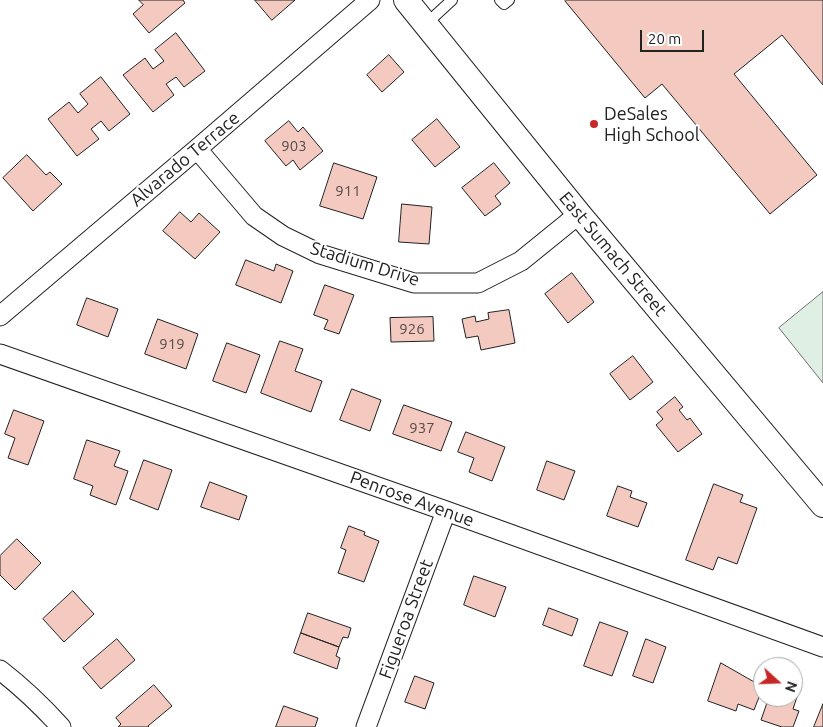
<!DOCTYPE html>
<style>
body{margin:0}
#map{position:relative;width:823px;height:727px;overflow:hidden;background:#fff;font-family:Ubuntu,sans-serif}
canvas{display:block}
.north{position:absolute;left:753px;top:657px;width:50px;height:50px;box-sizing:border-box;background:#fff;border:1px solid #a7a7a7;border-radius:50%;rotate:110deg;font-size:14px;font-weight:700;line-height:20px;text-align:center;color:#222}
.north::after{content:'';display:block;margin:auto;width:18px;height:22px;background:#c62828;clip-path:polygon(50% 0,100% 100%,50% 72%,0 100%)}
.scale{position:absolute;left:640px;top:30px;width:64px;height:22px;box-sizing:border-box;border:2px solid #222;border-top:0;padding-left:6px;font-size:15px;line-height:18px;white-space:nowrap;color:#222;-webkit-text-stroke:4px #fff;paint-order:stroke}
</style>
<div id="map">
<canvas width="823" height="727"></canvas>
<div class="north">N</div>
<div class="scale">20 m</div>
</div>
<script>
const c = document.querySelector('canvas').getContext('2d');
c.lineJoin = 'round';
function fillPath(path, color) { c.fillStyle = color; c.fill(path, 'evenodd'); }
function stroke(path, color, width, dash) { c.strokeStyle = color; c.lineWidth = width; c.lineCap = dash ? 'butt' : 'round'; c.setLineDash(dash || []); c.stroke(path); }
function label(font, color, halo, rows, align = 'center') {
  c.font = font + ' Ubuntu,sans-serif'; c.lineWidth = 4; c.setLineDash([]); c.textBaseline = 'middle'; c.strokeStyle = halo; c.fillStyle = color; for (const [text, x, y, turn = 0] of rows) {
    c.save(); c.translate(x, y); c.rotate((+turn || 0) * Math.PI / 180); c.textAlign = isNaN(turn) ? turn : align; if (halo) c.strokeText(text, 0, 0); c.fillText(text, 0, 0); c.restore();
  }
}
const green = new Path2D(`
 M823,292v91l-44,-55z`);
const building = new Path2D(`
 M139,0h44l2,3 -36,30 -16,-19 10,-9z
 M255,0h40l-23,20z
 M566,0h257v85l-41,-50 -48,39 83,101 -47,39 -108,-130 -17,14 -80,-97z
 M176,33l29,38 -21,16 -8,-10 -10,7 8,11 -21,17 -30,-37 22,-17 8,11 11,-8 -9,-11z
 M389,55l15,17 -22,20 -15,-17z
 M101,77l29,37 -21,17 -8,-10 -10,8 8,10 -22,17 -29,-37 21,-17 9,11 10,-9 -8,-10z
 M437,119l23,28 -25,20 -23,-27z
 M289,121l9,11 5,-5 20,24 -23,19 -7,-10 -7,6 -21,-25z
 M27,155l19,20 4,-3 12,12 -29,27 -30,-33z
 M334,163l43,14 -14,42 -43,-13z
 M494,163l16,20 -15,13 6,8 -16,12 -23,-28z
 M402,204l30,3 -3,37 -30,-2z
 M180,212l11,10 8,-9 21,19 -25,27 -32,-28z
 M246,260l28,11 2,-7 17,7 -12,32 -45,-18z
 M572,273l22,29 -26,21 -23,-29z
 M325,285l29,10 -15,39 -15,-5 4,-9 -14,-5z
 M87,298l31,11 -10,28 -31,-12z
 M509,310l6,33 -34,7 -3,-14 -12,2 -4,-19 13,-3 1,6 13,-3 -1,-6z
 M433,317l1,24 -43,1 -1,-24z
 M158,319l40,15 -12,35 -41,-15z
 M280,341l23,8 -8,22 27,10 -11,31 -50,-19z
 M227,343l33,12 -14,38 -33,-12z
 M633,356l20,26 -23,18 -20,-26z
 M352,389l29,11 -11,31 -30,-11z
 M675,397l8,10 -4,3 8,10 3,-2 12,16 -24,18 -22,-27 7,-6 -6,-7z
 M404,405l48,17 -11,29 -48,-17z
 M14,410l30,11 -16,44 -20,-7 7,-20 -10,-4z
 M466,432l39,15 -13,34 -23,-9 5,-14 -16,-6z
 M87,440l33,11 -6,15 14,5 -12,34 -26,-10 3,-9 -19,-7z
 M144,460l28,10 -14,40 -28,-11z
 M547,461l28,10 -11,29 -27,-10z
 M210,482l37,14 -8,24 -38,-13z
 M714,484l29,11 -3,7 17,6 -20,56 -19,-7 -5,13 -27,-10z
 M618,486l14,5 -2,6 17,6 -9,24 -31,-11z
 M349,526l16,6 -1,3 15,6 -15,41 -26,-9 8,-23 -5,-2z
 M17,539l24,24 -26,27 -15,-15v-19z
 M474,576l32,11 -11,30 -31,-12z
 M73,591l21,23 -30,28 -21,-23z
 M549,608l29,11 -6,17 -29,-11z
 M308,613l43,15 -3,10 -5,-1 -4,10 -38,-14z
 M600,622l28,10 -16,44 -28,-10z
 M301,633l38,14 -3,9 4,2 -3,11 -43,-16z
 M117,639l18,21 -34,29 -18,-21z
 M646,639l20,8 -13,36 -20,-7z
 M721,663l42,24 -9,23 -16,-6 -2,7 -28,-10z
 M415,676l19,7 -9,26 -20,-7z
 M154,685l18,21 -24,20 1,1h-31l3,-3 -5,-6z
 M793,688l6,3 -6,18 6,2 -6,16h-11l-21,-7 8,-23h24z
 M823,704v23h-9z
 M284,706l34,12 -3,9h-39z`);
const service = new Path2D(`
 M500,0l4,4 5,-4
 M426,24l26,-24`);
const minor = new Path2D(`
 M197,149l57,67 29,20 37,18 94,29h64l43,-22 58,-47
 M0,316l197,-167 173,-149
 M0,354l446,157 377,136
 M0,670c22,17 42,36 61,57
 M366,727l80,-216`);
const tertiary = new Path2D(`
 M406,0l173,214 244,291`);
const markers = [
 [594,124,5,"#c62828"]
];
const numberNames = [
 ["903",294,146],
 ["911",348,191],
 ["926",412,329],
 ["919",172,344],
 ["937",422,428]
];
const poiNames = [
 ["DeSales",604,114],
 ["High School",604,135]
];
const streetNames = [
 ["Alvarado Terrace",185,159,-40],
 ["East Sumach Street",613,254,50],
 ["Stadium Drive",365,264,17],
 ["Penrose Avenue",412,499,20],
 ["Figueroa Street",406,619,-70]
];
fillPath(green, '#e0efe3');
stroke(green, '#6f6f6f', 1);
fillPath(building, '#f3c9c0');
stroke(building, '#222', 1);
stroke(service, '#222', 12);
stroke(minor, '#222', 21);
stroke(tertiary, '#222', 26);
stroke(service, '#fff', 10);
stroke(minor, '#fff', 19);
stroke(tertiary, '#fff', 24);
for (const [x, y, r, color] of markers) { const dot = new Path2D(); dot.arc(x, y, r, 0, 2 * Math.PI); c.fillStyle = color; c.fill(dot); stroke(dot, '#fff', 2); }
label('15px', '#564c4a', null, numberNames);
label('18px', '#222', '#fff', poiNames, 'left');
label('18px', '#222', '#fff', streetNames);
</script>
